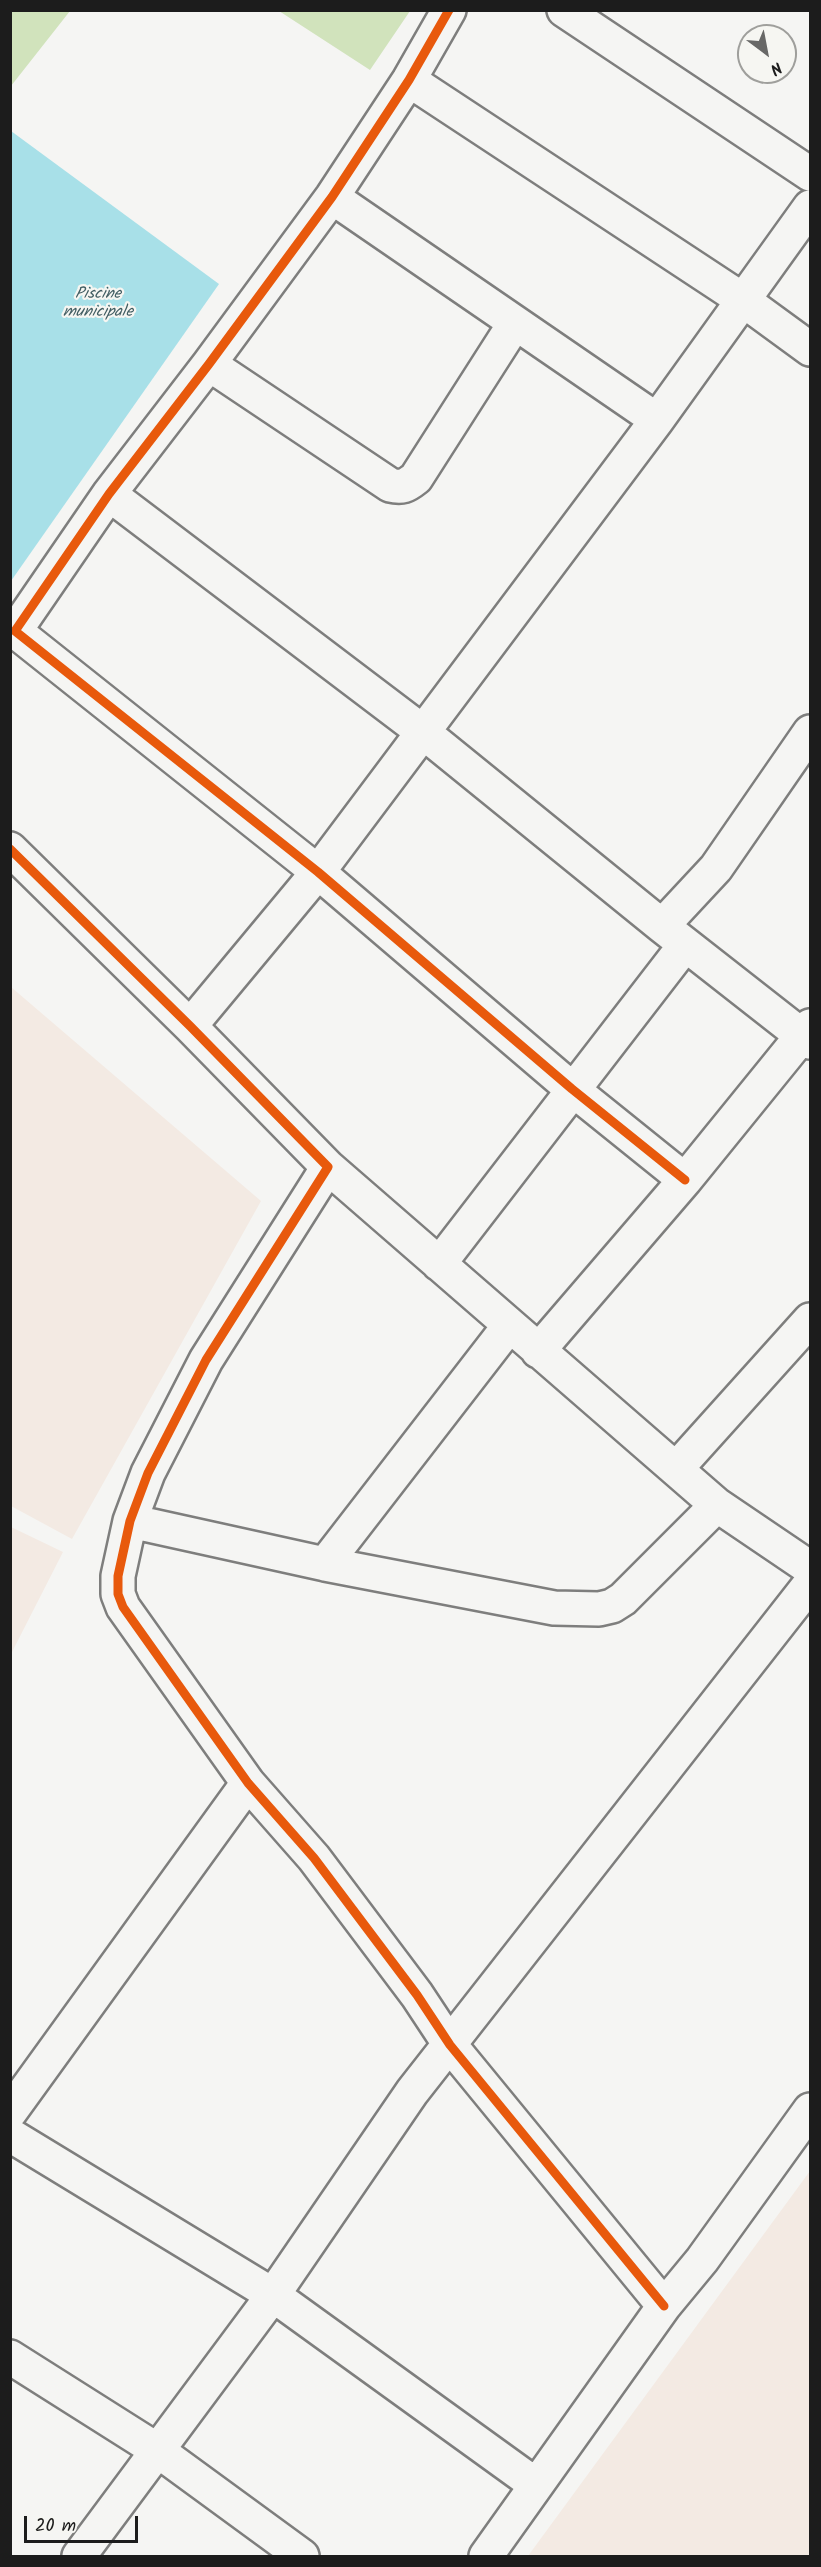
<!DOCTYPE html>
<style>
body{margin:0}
#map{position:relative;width:821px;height:2567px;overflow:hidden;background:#f5f5f3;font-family:Kalam,sans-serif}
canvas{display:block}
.frame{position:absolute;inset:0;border:12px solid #1c1c1c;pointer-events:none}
.north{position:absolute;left:737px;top:24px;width:60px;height:60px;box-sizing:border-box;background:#f6f6f2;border:2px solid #9f9f9c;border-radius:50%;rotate:148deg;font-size:16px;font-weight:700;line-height:24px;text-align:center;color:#1c1c1c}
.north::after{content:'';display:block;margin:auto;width:21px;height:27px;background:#686867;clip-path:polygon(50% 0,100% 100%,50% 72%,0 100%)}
.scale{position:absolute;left:24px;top:2516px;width:114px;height:27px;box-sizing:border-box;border:3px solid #1c1c1c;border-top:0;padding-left:8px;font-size:18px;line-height:21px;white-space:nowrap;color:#1c1c1c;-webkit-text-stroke:4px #f6f6f2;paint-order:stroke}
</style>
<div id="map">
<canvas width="821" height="2567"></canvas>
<div class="frame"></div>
<div class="north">N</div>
<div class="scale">20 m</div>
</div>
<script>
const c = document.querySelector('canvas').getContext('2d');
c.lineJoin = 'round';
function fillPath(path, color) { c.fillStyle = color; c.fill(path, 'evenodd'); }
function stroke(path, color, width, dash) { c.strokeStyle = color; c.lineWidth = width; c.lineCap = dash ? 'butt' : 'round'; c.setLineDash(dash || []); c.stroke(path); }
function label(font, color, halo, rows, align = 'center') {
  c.font = font + ' Kalam,sans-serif'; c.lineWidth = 4.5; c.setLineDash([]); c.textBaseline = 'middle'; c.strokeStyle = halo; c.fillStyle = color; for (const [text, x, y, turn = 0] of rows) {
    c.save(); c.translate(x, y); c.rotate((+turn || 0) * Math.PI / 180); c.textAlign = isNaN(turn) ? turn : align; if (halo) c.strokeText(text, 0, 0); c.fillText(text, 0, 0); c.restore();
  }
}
const built = new Path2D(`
 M11,987l250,214 -189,338 -61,-33z
 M11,1527l52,25 -52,102z
 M810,2171v385h-282z`);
const green = new Path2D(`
 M11,10l59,1 -59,75 -1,-75z
 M279,11h131l-40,59z`);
const water = new Path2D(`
 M11,131l208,153 -208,297z`);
const street = new Path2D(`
 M449,10l-40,70 -77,117 -123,167 -100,130 -94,137 303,241 254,217 113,91
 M564,10l246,164
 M409,80l334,220 67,49
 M332,197l325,223
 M209,364l181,121c12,3 16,1 26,-7l99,-155
 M109,494l314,238 239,194 148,116
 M10,849l180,177 138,141 -122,193 -58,113 -18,48 -12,55v18l5,13 125,176 66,75 103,137 33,50 214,261
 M662,926l54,-58 94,-136
 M190,1026l128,-154 339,-452 153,-213
 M328,1167l389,338 93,63
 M439,1264l246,-319
 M538,1351l147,-171 125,-154
 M676,1469l134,-149
 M130,1521l195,43 229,44 45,1 13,-3 11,-7 94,-94
 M325,1564l184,-238
 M10,2112l238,-329
 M10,2135l263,160 263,190
 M10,2357l147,93 145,106
 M79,2556l194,-261 139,-203 398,-508
 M486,2556l178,-250 38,-46 108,-150`);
const cycleway = new Path2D(`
 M449,10l-40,70 -77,117 -123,167 -100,130 -94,137 303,241 254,217 113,91
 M10,849l180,177 138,141 -122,193 -58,113 -18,48 -12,55v18l5,13 125,176 66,75 103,137 33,50 214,261`);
const waterNames = [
 ["Piscine",98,295],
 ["municipale",98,313]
];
fillPath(built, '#f3eae3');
fillPath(green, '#d1e3bc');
fillPath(water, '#a8e0e8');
stroke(street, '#7e7e7d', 38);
stroke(street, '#f5f5f3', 33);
stroke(cycleway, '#e8590c', 9);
label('italic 16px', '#415d62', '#f6f6f2', waterNames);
</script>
